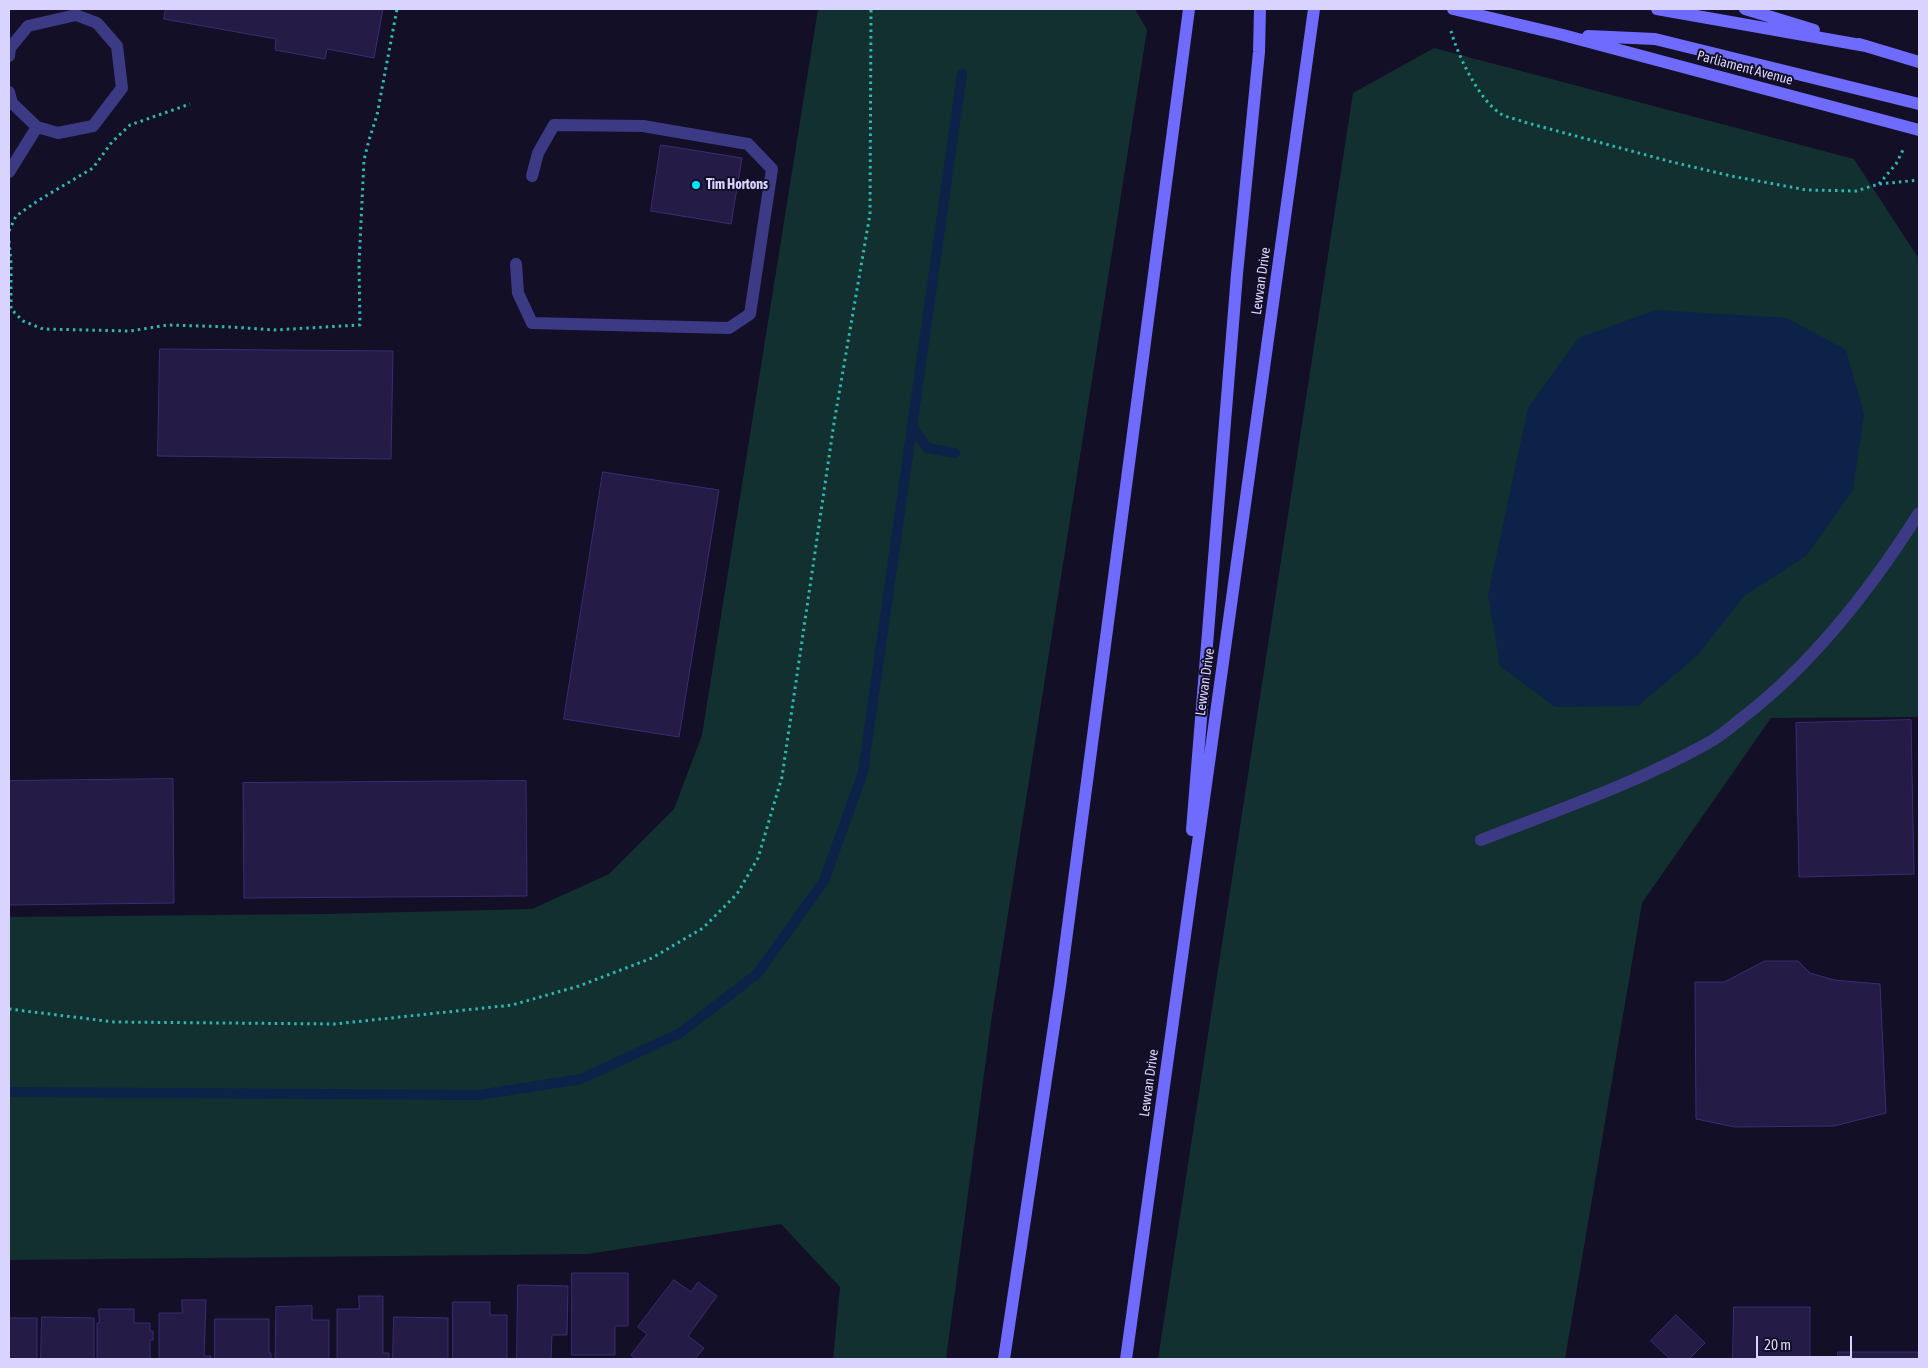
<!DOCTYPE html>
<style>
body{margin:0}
#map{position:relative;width:1928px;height:1368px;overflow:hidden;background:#130f26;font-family:"Asap Condensed",sans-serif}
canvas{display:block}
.frame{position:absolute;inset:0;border:10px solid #d9d4ff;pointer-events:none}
.scale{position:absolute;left:1756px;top:1336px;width:96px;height:22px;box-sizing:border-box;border:2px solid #d9d4ff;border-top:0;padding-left:6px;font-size:15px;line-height:18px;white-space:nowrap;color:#d9d4ff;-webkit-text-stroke:4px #130f26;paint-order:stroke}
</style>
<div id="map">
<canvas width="1928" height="1368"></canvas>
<div class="frame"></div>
<div class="scale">20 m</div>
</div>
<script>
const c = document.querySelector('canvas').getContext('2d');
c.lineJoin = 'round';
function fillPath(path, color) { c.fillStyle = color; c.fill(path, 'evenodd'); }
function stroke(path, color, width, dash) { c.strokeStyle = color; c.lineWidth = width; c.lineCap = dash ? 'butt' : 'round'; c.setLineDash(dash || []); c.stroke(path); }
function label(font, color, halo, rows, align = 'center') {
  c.font = font + ' "Asap Condensed",sans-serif'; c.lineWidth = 4; c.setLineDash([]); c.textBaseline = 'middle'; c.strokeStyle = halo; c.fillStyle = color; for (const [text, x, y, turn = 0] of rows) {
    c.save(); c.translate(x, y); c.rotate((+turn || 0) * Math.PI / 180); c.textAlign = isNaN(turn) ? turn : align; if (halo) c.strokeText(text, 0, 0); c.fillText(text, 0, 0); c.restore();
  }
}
const green = new Path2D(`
 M818,9h317l12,21 -156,992 -45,337h-113l7,-72 -59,-63 -193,30 -579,6v-343l315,-3 208,-5 77,-35 65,-65 28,-74z
 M1434,48l420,111 65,100v458l-148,1 -129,185 -77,456h-407l195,-1266z`);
const water = new Path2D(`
 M1656,310l131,8 59,32 18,64 -11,76 -47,66 -62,40 -47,60 -59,50 -83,1 -55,-41 -12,-71 40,-187 50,-70z`);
const stream = new Path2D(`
 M912,426l15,22 28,5
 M9,1092l470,3 102,-16 99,-46 77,-59 67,-93 39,-109 99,-698`);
const building = new Path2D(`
 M166,9h217l-9,49 -47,-9 -2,10 -50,-9 1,-11 -112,-20z
 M661,145l81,13 -11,66 -80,-13z
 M160,349l233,2 -2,108 -233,-3z
 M603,472l116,18 -40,247 -115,-18z
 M1911,720l3,154 -115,3 -3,-154z
 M173,779l1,124 -165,2v-124z
 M526,781l1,115 -283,2 -1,-115z
 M1765,961h33l12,12 24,7 46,4 6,129 -52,13 -99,1 -39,-8 -1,-137h29z
 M572,1273h56v53h-13v29h-43z
 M674,1280l17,12 7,-10 19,14 -29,40 16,12 -9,11h-59l-5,-4 16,-21 -9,-7z
 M518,1285l50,1 -1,49h-15l-1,24h-34z
 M359,1296h24v57h6v6h-52v-50h22z
 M182,1300h24l-2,56h7v3h-52v-46h23z
 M453,1302h37v13h17v44h-54z
 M312,1306v14h17v39h-54l1,-52z
 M1734,1307h76v52h-77z
 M99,1309h35v14h16v8h3v9h-3v17l2,2h-55v-36h2z
 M1676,1315l29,28 -16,16h-19l-19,-18z
 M42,1317l52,1v41h-53z
 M394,1317l54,1v41h-55z
 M9,1318h28v41h-28z
 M215,1319h54v34h2v6h-56z
 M1838,1352h80l1,7h-81z`);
const path = new Path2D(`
 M1451,31c7,25 28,69 50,83 7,4 16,5 23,8l148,40 59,14 76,14 49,1 23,-7 40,-4
 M1879,184l17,-20 7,-14
 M9,231l7,-15 23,-16 54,-32 19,-26 18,-17 60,-21
 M9,241l2,22v46l12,12 20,8 87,2 38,-6 64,2 42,3 86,-5 -1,-61 5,-104 5,-20 8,-25 20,-106
 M9,1009l105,13 221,2 177,-19 67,-19 73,-28 51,-30 34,-34 21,-36 24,-81 52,-354 36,-209 1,-205`);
const lane = new Path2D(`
 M9,56l1,-8 18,-22 48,-11 21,8 20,23 5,42 -29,38 -35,7 -21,-6 -25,-24 -3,-11
 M9,172l28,-45
 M516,264l2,29 14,30 197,5 21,-14 22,-145 -24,-25 -105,-18 -89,-1 -16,28 -6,23
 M1481,840c77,-30 156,-57 227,-97 12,-6 23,-16 34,-25 72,-55 129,-129 177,-205`);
const secondary = new Path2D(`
 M1453,9l110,26 356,95
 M1657,9l209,37
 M1745,9l69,21
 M1588,36l67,3 264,65
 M1859,44l60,18
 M1192,830l45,-556 22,-222 1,-43
 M1004,1359l56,-373 129,-977
 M1126,1359l188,-1350`);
const markers = [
 [696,185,5,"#00e5ff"]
];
const streetNames = [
 ["Parliament Avenue",1745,68,15],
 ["Lewvan Drive",1261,281,-82],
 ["Lewvan Drive",1205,682,-82],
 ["Lewvan Drive",1149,1083,-82]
];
const poiNames = [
 ["Tim Hortons",706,185]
];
fillPath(green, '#12302f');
fillPath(water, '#0c2248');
stroke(stream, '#0c2248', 10);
fillPath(building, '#241b47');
stroke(building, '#3b2d73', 1);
stroke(path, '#2fb8b0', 3, [2.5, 4]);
stroke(lane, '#3d3a85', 12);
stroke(secondary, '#6f6bff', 12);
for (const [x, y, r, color] of markers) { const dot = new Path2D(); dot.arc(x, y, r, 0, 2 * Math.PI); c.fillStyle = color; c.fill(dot); stroke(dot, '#130f26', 2); }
label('14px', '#d9d4ff', '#130f26', streetNames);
label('bold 14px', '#d9d4ff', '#130f26', poiNames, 'left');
</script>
